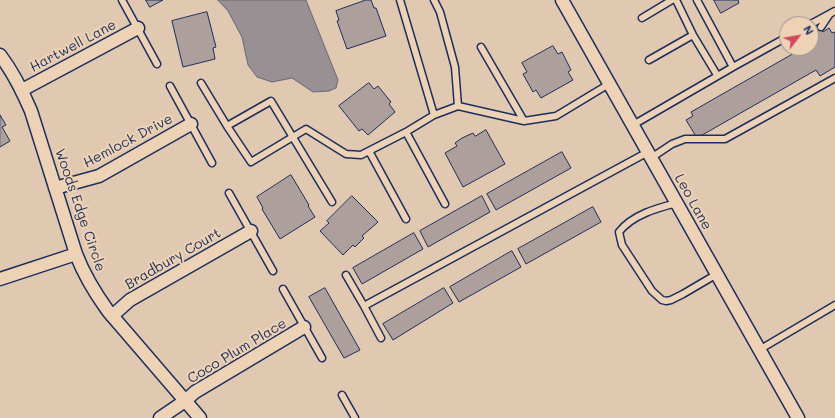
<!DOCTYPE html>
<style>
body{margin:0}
#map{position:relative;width:835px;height:418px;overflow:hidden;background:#e1c8b0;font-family:Mali,sans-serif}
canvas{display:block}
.north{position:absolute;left:779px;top:16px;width:40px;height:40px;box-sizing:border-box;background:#eed2b5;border:1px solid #9a9192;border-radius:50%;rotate:59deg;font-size:11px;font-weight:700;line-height:16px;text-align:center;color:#1b2f5e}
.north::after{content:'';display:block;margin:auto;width:14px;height:18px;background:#d1495b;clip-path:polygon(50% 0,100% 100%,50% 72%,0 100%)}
</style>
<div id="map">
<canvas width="835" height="418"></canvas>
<div class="north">N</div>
</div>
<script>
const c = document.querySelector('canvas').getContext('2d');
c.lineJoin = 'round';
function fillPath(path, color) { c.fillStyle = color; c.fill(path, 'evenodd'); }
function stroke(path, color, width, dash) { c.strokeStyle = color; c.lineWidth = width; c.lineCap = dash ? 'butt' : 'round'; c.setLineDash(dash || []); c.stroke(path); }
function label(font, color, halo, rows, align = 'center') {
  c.font = font + ' Mali,sans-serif'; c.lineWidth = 4; c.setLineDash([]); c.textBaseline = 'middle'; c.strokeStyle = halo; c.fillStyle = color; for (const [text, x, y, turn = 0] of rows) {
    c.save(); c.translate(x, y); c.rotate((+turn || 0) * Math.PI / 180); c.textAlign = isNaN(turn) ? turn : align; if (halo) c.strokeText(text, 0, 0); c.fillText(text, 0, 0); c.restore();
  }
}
const water = new Path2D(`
 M218,0h88l32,80 -2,8 -7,3 -16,1 -21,-14 -20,4 -15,-5 -9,-12 -6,-28 -14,-26z`);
const building = new Path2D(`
 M146,0h17l-13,7z
 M366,0h5l3,8h2l10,28 -39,13 -10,-28 2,-1 -3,-9z
 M714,0h24l1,3 -18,10z
 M207,12l9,35 -3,1 2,11 -32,8 -11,-46z
 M817,22l6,10 6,-4 3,5 3,-1v35l-15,9 -4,-6 -119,68 -11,-18 7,-4 -2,-4 112,-64h8v-22z
 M553,46l5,8 4,-2 9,18 -3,2 5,8 -32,18 -5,-8 -3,2 -10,-18 4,-2 -5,-9z
 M369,83l5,6 4,-3 13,16 -2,2 6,8 -27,23 -6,-6 -3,2 -20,-25z
 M0,115l6,10 -4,2 8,14 -10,6z
 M486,130l19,34 -42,23 -18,-34 12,-7 -2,-3 7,-5 11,-5 2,3z
 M562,152l9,16 -75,42 -9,-16z
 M291,175l18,30 -1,1 7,11 -35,22 -18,-30 1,-1 -6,-11z
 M352,196l26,26 -16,14 2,2 -9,9 -2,-2 -10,10 -23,-24 9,-8 -2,-2z
 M482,196l8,16 -62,35 -8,-16z
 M593,207l8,15 -75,42 -8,-15z
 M414,233l9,16 -61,35 -9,-16z
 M512,251l9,16 -62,35 -9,-15z
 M325,288l35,62 -16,8 -35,-61z
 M444,288l9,15 -60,37 -10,-16z`);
const service = new Path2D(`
 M122,0l35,64
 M400,0l34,115
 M434,0l6,12 15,55 3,39 66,15 -43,-74
 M676,0l17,35 24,40
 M642,18l30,-18
 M811,24l24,-13
 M821,27l8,-12
 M649,60l44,-25
 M733,67l54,-30
 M201,83l26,43 24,36 55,-33 40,25 15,1 45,-23
 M170,86l42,77
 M524,121l32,-5 53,-32
 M633,125l100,-58 -36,-67
 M227,126l44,-25 61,101
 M369,151l37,68
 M651,158l21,-14 13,-5h40l110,-61
 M229,193l44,78
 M677,203c-20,5 -45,12 -58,29l3,13 30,46 10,9 4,1 5,-1 12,-6 34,-20
 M445,204l-39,-72 28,-17 24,-9
 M346,275l18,31 284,-154
 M283,289l39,69
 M364,306l17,32
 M759,350l76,-45
 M342,395l13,23`);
const minor = new Path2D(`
 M562,0l236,418
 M0,55c13,17 22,35 31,56l45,143c8,21 19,39 32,57l92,107
 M22,90l116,-62
 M55,188l44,-12 92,-52
 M0,279l76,-25
 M112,316l18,-16 121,-69
 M160,418l25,-17 10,-9 109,-65`);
const streetNames = [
 ["Hartwell Lane",73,46,-28],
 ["Hemlock Drive",128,141,-28],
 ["Leo Lane",693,202,61],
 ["Woods Edge Circle",80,210,71],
 ["Bradbury Court",173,259,-30],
 ["Coco Plum Place",237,351,-31]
];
fillPath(water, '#989092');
stroke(water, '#66697d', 1);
fillPath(building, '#ad9f9b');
stroke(building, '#1b2f5e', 1);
stroke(service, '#1b2f5e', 9);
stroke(minor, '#1b2f5e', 15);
stroke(service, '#eed2b5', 6);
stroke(minor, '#eed2b5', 12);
label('14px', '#1b2f5e', '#eed2b5', streetNames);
</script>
